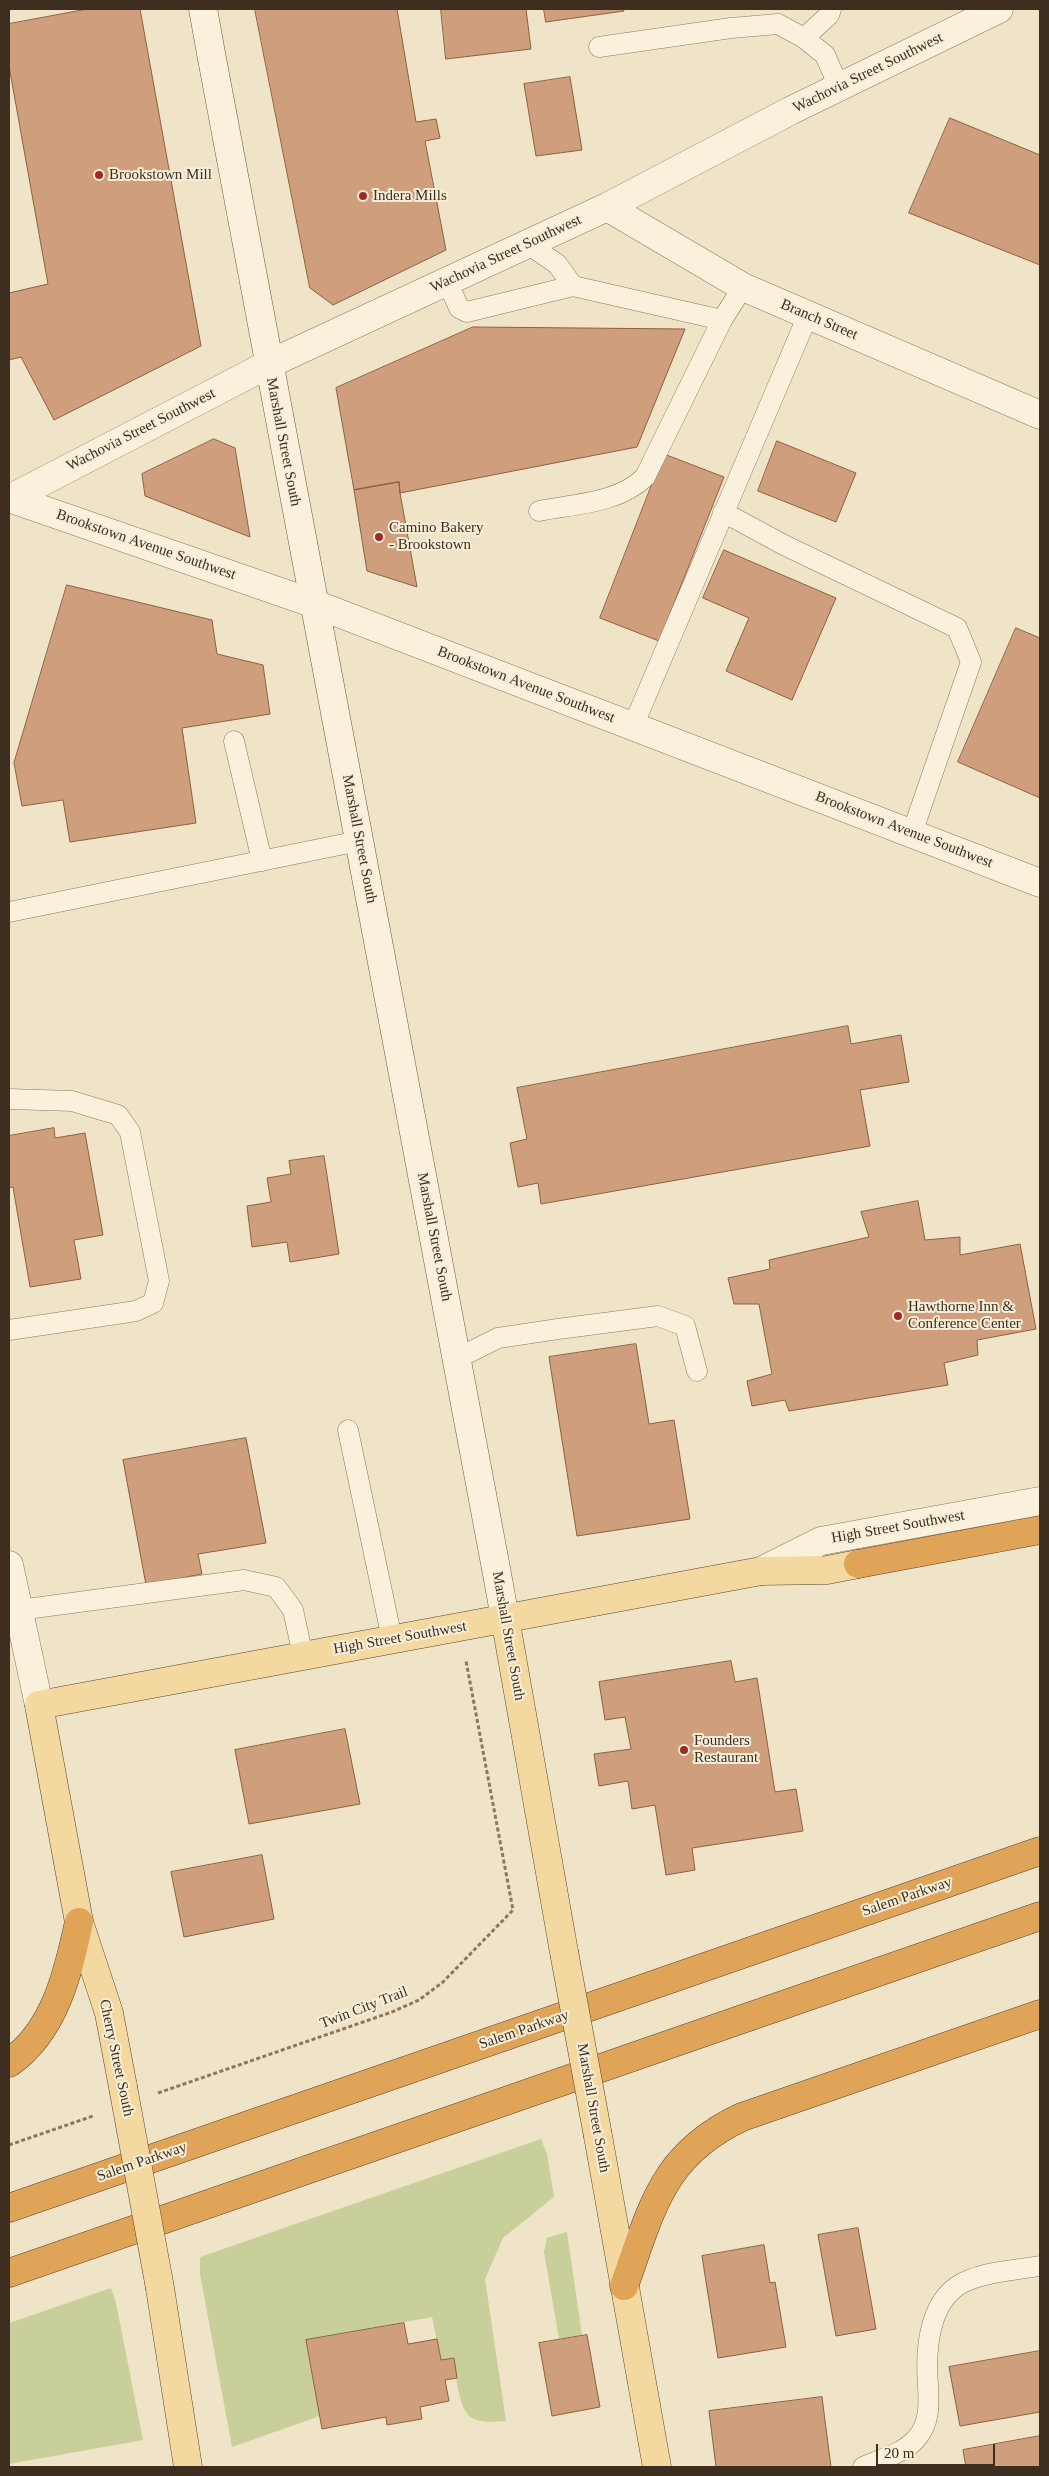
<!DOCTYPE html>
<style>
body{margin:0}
#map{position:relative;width:1049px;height:2476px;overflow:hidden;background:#f0e4c8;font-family:"Times New Roman",serif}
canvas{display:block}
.frame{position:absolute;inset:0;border:10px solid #3d2e20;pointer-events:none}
.scale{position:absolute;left:876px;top:2444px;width:119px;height:22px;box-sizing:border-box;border:2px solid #3d2e20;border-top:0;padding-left:6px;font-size:15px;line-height:18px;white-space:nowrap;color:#3d2e20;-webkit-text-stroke:4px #f7eed8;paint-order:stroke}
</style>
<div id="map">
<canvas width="1049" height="2476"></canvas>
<div class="frame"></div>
<div class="scale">20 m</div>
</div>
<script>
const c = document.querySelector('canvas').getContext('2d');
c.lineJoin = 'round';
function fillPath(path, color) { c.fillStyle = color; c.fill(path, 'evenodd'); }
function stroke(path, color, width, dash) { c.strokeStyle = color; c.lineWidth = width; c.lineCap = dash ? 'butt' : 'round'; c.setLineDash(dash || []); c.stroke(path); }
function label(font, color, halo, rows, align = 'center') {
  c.font = font + ' "Times New Roman",serif'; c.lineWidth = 4; c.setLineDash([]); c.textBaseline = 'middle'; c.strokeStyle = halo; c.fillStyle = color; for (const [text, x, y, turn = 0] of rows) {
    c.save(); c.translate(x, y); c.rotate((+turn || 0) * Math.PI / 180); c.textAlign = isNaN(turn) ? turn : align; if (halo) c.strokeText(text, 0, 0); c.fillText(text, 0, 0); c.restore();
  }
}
const green = new Path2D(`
 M541,2139l6,15 7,43 -51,41 -18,41 21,142c-10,1 -22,2 -32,-2 -16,-6 -18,-45 -20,-61l-13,2 -9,-43 -126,23 14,76 -88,31 -32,-173v-17z
 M567,2232l15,103 -23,4 -15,-87 3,-14z
 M111,2288l5,15 27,137 -134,24v-141z`);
const building = new Path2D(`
 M88,9h52l61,337 -147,74 -33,-63 -12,3v-67l39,-9 -39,-218v-42z
 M255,9h142l19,113 20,-3 4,19 -15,3 21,109 -113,55 -23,-17z
 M441,9h85l5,40 -85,10z
 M544,9h79l1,2 -78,11z
 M570,77l12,73 -46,6 -12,-72z
 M950,118l90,37v110l-131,-52z
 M473,327l212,2 -48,118 -237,46 -1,-11 -45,8 -18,-102z
 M214,439l21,9 15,89 -105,-41 -3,-22z
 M777,441l79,32 -20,49 -78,-31z
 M664,454l60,23 -65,164 -59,-23z
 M399,482l1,11 17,94 -50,-16 -13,-81z
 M724,550l112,48 -44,102 -66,-29 23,-53 -46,-20z
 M67,585l145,35 5,34 46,11 7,49 -88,14 14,95 -126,19 -7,-42 -41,6 -8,-43z
 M1016,628l24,10v160l-82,-36z
 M848,1026l3,18 50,-9 8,47 -49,8 10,56 -329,58 -3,-21 -20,4 -8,-44 17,-4 -10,-51z
 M54,1128l1,10 30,-5 18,102 -29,5 7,39 -51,8 -17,-100 -4,1v-52z
 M324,1156l15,98 -49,8 -3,-20 -35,5 -5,-41 24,-4 -4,-24 24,-4 -2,-13z
 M918,1201l7,39 35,-3v18l60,-11 16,85 -59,11 1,15 -34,8 4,22 -159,26 -4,-11 -33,6 -5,-25 25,-7 -13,-70h-25l-6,-26 42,-9 -1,-9 100,-23 -8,-25z
 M636,1344l13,80 25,-4 16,99 -113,17 -28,-179z
 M246,1438l20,105 -68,11 4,20 -56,11 -23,-125z
 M731,1661l4,21 22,-4 18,114 21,-3 7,42 -111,17 3,22 -29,5 -11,-70 -23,4 -4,-28 -29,5 -5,-32 37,-5 -6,-32 -20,3 -6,-38z
 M345,1729l15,75 -111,20 -14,-74z
 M262,1855l12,64 -90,18 -13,-65z
 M858,2228l18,101 -40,7 -18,-101z
 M764,2245l6,38 5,-1 11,65 -68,11 -16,-102z
 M404,2323l4,21 29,-5 4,21 13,-2 3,20 -12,2 4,21 -29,6 2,12 -35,6 -1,-8 -64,12 -16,-89z
 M587,2335l13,72 -48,9 -13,-73z
 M1040,2351v61l-80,14 -11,-59z
 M822,2397l9,70h-115l-7,-56z
 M1040,2436v31h-74l-3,-17z`);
const path = new Path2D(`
 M158,2093l234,-81 27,-12 24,-18 70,-72 -47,-249
 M9,2145l84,-29`);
const service = new Path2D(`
 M804,38l25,-23 2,-6
 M599,47l132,-19 47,-4 26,14 21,17 14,32
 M528,244l29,20 16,22
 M447,281l12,27 8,4 106,-26 149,34
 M539,511c36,-7 80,-8 106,-34l77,-157 21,-33
 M723,512l61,33 173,83 14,34 -59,171
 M633,726l175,-411
 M234,741l28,120
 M9,912l350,-71
 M9,1099l63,2 46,14 12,17 29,149 -6,22 -17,8 -127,19
 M456,1359l42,-21 60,-9 100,-13 27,10 12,45
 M348,1430l44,209
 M19,1610l225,-30 32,7 17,23 10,46
 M863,2467c17,-8 40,-13 53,-28 14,-15 13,-34 12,-54 -3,-37 1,-90 41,-105 23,-9 48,-10 71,-14`);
const minor = new Path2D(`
 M607,207l136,80 297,128
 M11,498l256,-133 340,-158 183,-96 209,-102
 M9,1565l30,140`);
const tertiary = new Path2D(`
 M9,498l306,106 725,279
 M761,1571l60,-30 219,-40`);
const secondary = new Path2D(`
 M203,9c97,537 205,1072 302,1609`);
const primary = new Path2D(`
 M505,1618l59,334
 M123,2087l-14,-74 -30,-91 -40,-217 722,-134 66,-1 31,-6
 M598,2136l59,331
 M160,2288l28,179`);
const motorway = new Path2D(`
 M858,1564l182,-34
 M9,2063c46,-32 59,-90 70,-141
 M9,2208l1031,-357
 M9,2273l1031,-357
 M624,2286c28,-77 37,-131 118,-169l298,-103`);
const primaryBridge = new Path2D(`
 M564,1952l34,184
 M123,2087l37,201`);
const markers = [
 [99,175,5,"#9e2a2b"],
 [363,196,5,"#9e2a2b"],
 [379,537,5,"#9e2a2b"],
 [898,1316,5,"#9e2a2b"],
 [684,1750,5,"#9e2a2b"]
];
const streetNames = [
 ["Wachovia Street Southwest",868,73,-26],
 ["Wachovia Street Southwest",506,254,-25],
 ["Branch Street",819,320,23],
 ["Wachovia Street Southwest",141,430,-27],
 ["Marshall Street South",283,442,79],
 ["Brookstown Avenue Southwest",146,545,19],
 ["Brookstown Avenue Southwest",526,685,21],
 ["Brookstown Avenue Southwest",904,830,21],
 ["Marshall Street South",359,839,79],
 ["Marshall Street South",434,1237,79],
 ["High Street Southwest",898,1527,-10],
 ["Marshall Street South",508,1636,80],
 ["High Street Southwest",400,1638,-10],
 ["Salem Parkway",907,1897,-19],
 ["Twin City Trail",364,2008,-21],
 ["Salem Parkway",524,2030,-19],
 ["Cherry Street South",116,2058,78],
 ["Marshall Street South",593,2108,80],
 ["Salem Parkway",142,2162,-19]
];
const poiNames = [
 ["Brookstown Mill",109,175],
 ["Indera Mills",373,196],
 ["Camino Bakery",389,528],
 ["- Brookstown",389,545],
 ["Hawthorne Inn &",908,1307],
 ["Conference Center",908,1324],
 ["Founders",694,1741],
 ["Restaurant",694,1758]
];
fillPath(green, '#c9cf9b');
fillPath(building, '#cf9f7d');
stroke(building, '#8d5f41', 1);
stroke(service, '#8d765c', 21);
stroke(minor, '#8d765c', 29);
stroke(tertiary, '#8d765c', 29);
stroke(secondary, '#6f573f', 29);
stroke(primary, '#5b4430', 29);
stroke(motorway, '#5b4430', 29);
stroke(path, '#8d765c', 3, [4, 2.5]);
stroke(service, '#faf1dc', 20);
stroke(minor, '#faf1dc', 28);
stroke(tertiary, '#faf1dc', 28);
stroke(secondary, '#faf1dc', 28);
stroke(primary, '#f3d9a0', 28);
stroke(motorway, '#e0a458', 28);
stroke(primaryBridge, '#5b4430', 29, []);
stroke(primaryBridge, '#f3d9a0', 28);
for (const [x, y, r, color] of markers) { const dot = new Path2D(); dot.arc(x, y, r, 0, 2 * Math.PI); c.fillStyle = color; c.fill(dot); stroke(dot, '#f7eed8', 2); }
label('15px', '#3d2e20', '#f7eed8', streetNames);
label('15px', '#3d2e20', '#f7eed8', poiNames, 'left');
</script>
